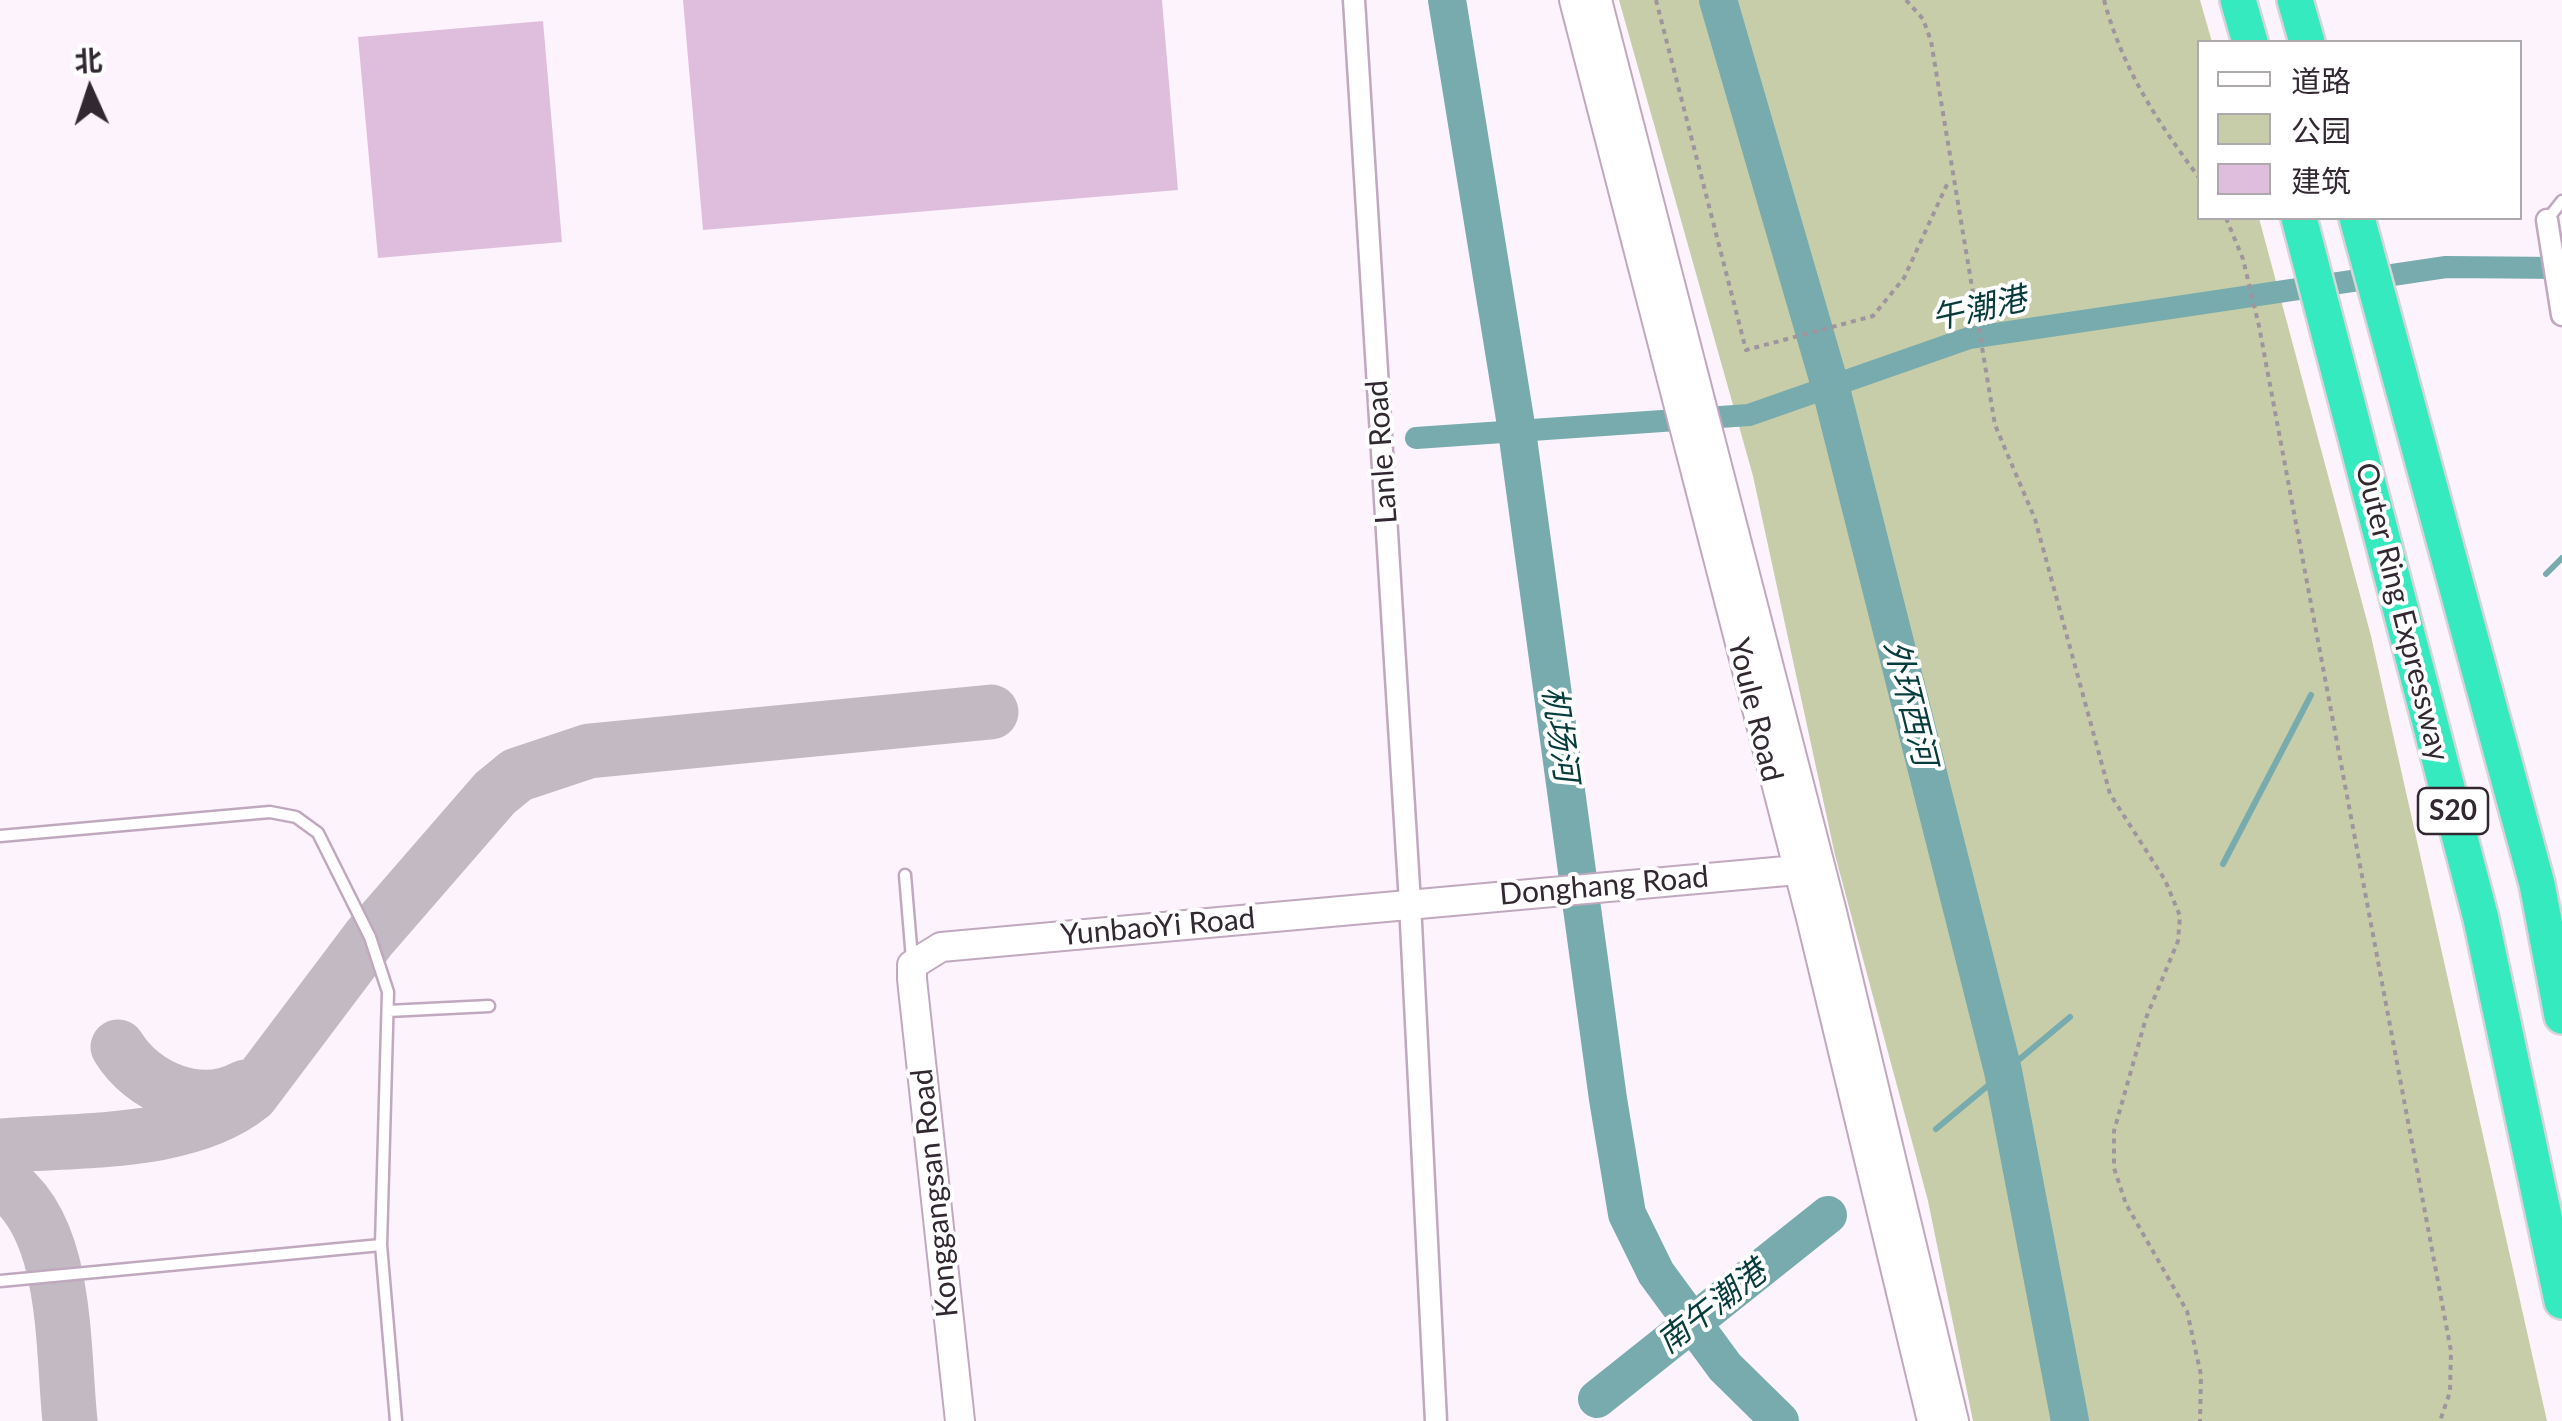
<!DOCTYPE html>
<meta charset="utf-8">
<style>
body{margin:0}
#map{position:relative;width:2562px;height:1421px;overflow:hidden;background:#fdf3fd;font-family:Lato,"Noto Sans SC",sans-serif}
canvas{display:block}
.legend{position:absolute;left:2197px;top:40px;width:325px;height:180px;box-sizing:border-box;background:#fff;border:2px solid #ada9ad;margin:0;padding:12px 18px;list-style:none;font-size:30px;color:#312831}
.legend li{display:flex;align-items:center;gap:20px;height:50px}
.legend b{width:50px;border:2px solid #ada9ad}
.north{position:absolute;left:40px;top:40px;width:100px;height:100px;-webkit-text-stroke:8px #fff;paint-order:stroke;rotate:357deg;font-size:28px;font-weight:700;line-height:40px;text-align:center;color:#312831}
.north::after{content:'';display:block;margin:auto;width:35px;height:45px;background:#312831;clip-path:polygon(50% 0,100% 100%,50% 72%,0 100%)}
</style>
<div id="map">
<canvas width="2562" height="1421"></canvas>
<ul class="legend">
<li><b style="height:12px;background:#fff"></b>道路</li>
<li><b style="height:28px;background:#c8cda9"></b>公园</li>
<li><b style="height:28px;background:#dfbedd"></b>建筑</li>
</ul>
<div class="north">北</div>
</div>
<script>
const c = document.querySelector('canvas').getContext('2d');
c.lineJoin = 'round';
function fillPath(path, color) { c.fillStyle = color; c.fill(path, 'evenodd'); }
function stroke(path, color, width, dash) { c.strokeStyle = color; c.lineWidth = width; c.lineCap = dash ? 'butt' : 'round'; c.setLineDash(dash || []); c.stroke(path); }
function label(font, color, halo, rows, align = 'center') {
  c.font = font + ' Lato,"Noto Sans SC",sans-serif'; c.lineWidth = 8; c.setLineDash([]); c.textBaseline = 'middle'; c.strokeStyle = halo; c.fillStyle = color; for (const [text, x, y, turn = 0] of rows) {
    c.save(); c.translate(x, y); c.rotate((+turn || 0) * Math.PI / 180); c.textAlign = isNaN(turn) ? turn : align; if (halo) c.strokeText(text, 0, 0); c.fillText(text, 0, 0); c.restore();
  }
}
const green = new Path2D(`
 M1619,0h581l12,42h-12v176h59l112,418 176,785h-574l-45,-220 -93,-346 -82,-379z`);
const stream = new Path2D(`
 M2546,574l16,-16
 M2223,864l88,-169
 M1936,1129l134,-112`);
const canal = new Path2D(`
 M1416,438l333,-23 220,-77 477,-71 116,1`);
const river = new Path2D(`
 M1447,0l70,431 91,668 19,115 29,59 69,94 55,54
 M1718,0l113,389 172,682 67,350
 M1597,1399l231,-184`);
const taxiway = new Path2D(`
 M118,1047c25,41 82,65 127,40
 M0,1146c79,-7 188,0 251,-51l119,-158 125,-144 22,-18 72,-24 402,-39
 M0,1180c69,44 62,166 70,241`);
const building = new Path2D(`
 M683,0h479l16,190 -475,40z
 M543,21l19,221 -184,16 -20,-221z`);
const path = new Path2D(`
 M1656,0l90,350 127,-34 31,-38 45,-98
 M1906,0l17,19 8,22 64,384 40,94 75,275 55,86 15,36 -2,25 -32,77 -32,113v37l12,36 61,107 14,64 -1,46
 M2104,0c19,70 53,121 96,179
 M2226,218l17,41 16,67 192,1025 -1,41 -10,29`);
const lane = new Path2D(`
 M2547,220l15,-19
 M0,836l270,-24 26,5 22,16 52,104 18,55 -7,253 15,176
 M905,875l7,84
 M388,1011l101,-5
 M0,1281l381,-36`);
const street = new Path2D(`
 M1354,0l56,903 26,518
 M2547,220l15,95`);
const secondary = new Path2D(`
 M1574,0l237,918 121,503
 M1597,0l235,912 122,509
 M960,1421l-48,-442v-14l29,-18 856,-77`);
const highway = new Path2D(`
 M2238,0l12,42
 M2295,0l12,42
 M2299,218l182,701 81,382
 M2357,218l180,666 25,132`);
const shields = [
 [2453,811,70]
];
const shieldNames = [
 ["S20",2453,811]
];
const streetNames = [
 ["Lanle Road",1382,452,-94],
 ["Outer Ring Expressway",2402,612,76],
 ["Youle Road",1755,710,76],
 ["Donghang Road",1604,886,-5],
 ["YunbaoYi Road",1158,927,-5],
 ["Konggangsan Road",935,1193,-96]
];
const waterNames = [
 ["午潮港",1979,309,-13],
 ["外环西河",1910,703,76],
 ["机场河",1560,734,82],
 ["南午潮港",1712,1307,-38]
];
fillPath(green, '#c8cda9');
stroke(stream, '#77abad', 6);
stroke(canal, '#77abad', 22);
stroke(river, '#77abad', 38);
stroke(taxiway, '#c2b9c2', 55);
fillPath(building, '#dfbedd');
stroke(lane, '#c0a8bf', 15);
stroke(street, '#c0a8bf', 25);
stroke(secondary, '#c0a8bf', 32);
stroke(highway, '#d6d4d6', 40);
stroke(path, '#9e959e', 4, [5, 5]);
stroke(lane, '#fff', 10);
stroke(street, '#fff', 20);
stroke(secondary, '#fff', 28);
stroke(highway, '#36eac0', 35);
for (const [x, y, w] of shields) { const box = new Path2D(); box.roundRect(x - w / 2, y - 23, w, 46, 8); c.fillStyle = '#fff'; c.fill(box); stroke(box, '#312831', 2.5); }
label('bold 28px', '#312831', null, shieldNames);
label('30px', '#312831', '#fff', streetNames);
label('italic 32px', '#073c3d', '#fff', waterNames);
</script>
